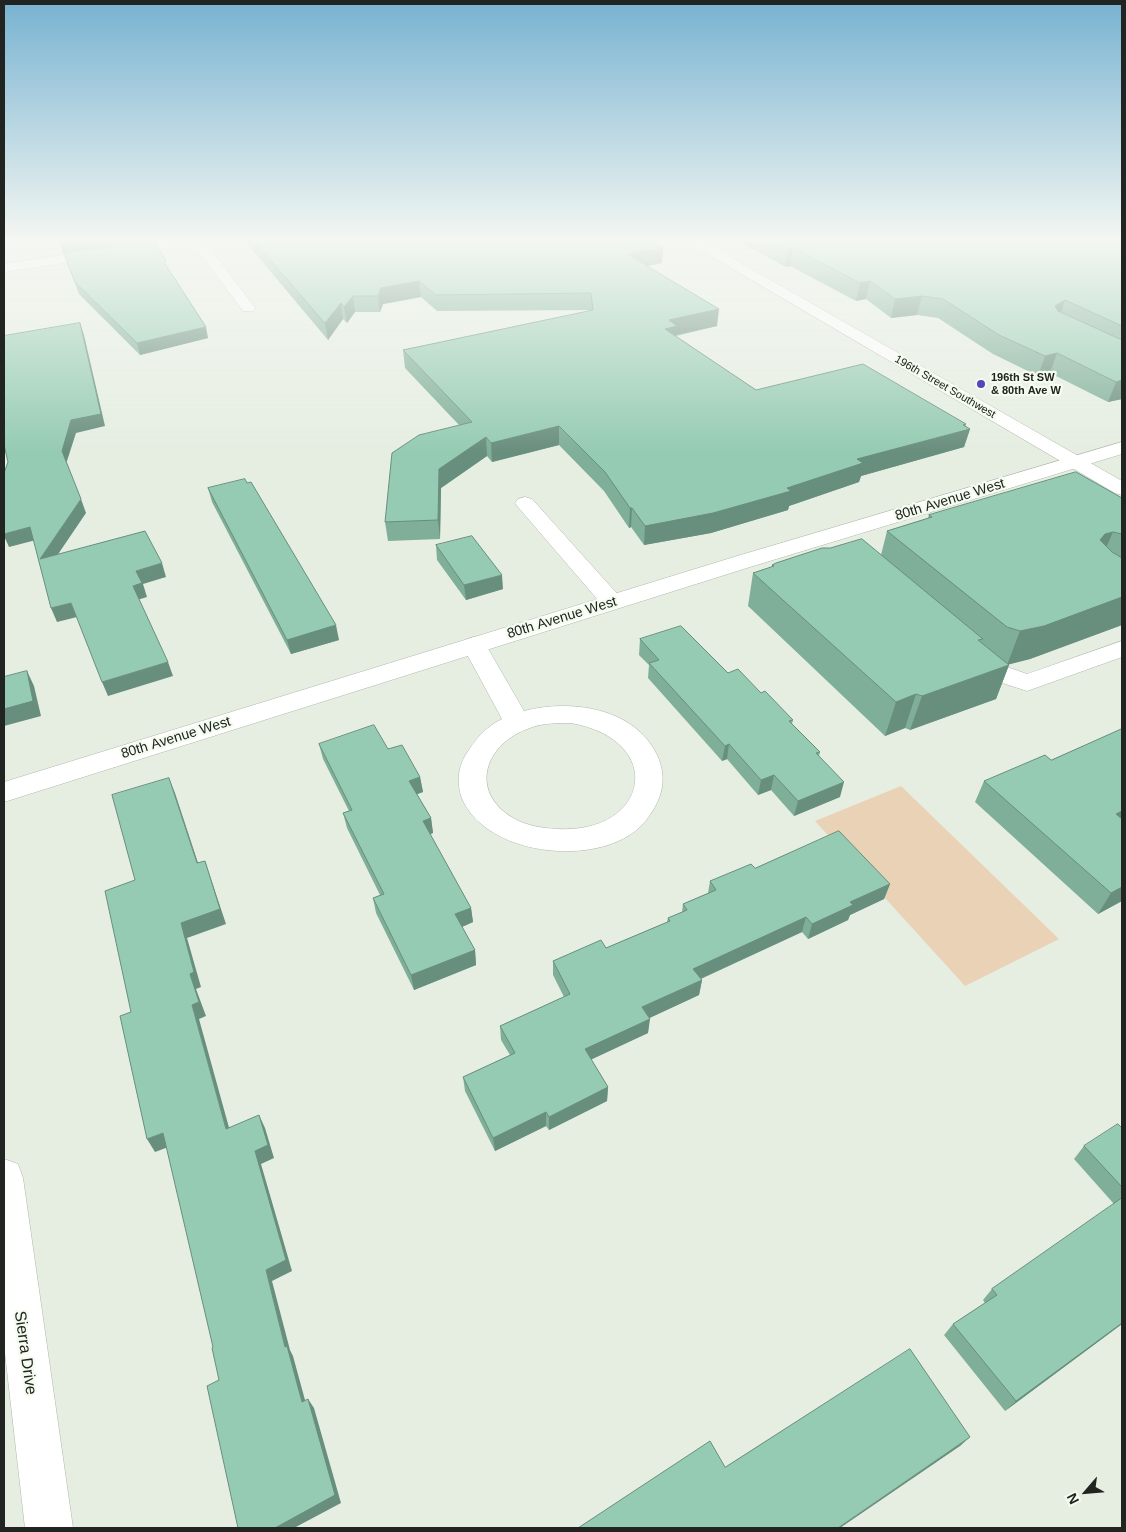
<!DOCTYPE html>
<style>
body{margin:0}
#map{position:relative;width:1126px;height:1532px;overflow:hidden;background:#e6eee2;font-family:Arial,sans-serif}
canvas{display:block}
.frame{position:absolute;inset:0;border:5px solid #212420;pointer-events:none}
.north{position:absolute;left:1061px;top:1467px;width:50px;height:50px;-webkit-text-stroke:4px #f4fbef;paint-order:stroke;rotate:243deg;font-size:14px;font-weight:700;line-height:20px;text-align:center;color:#212420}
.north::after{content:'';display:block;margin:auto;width:18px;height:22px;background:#212420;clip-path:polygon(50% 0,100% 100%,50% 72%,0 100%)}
</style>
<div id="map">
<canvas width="1126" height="1532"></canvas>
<div class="frame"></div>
<div class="north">N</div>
</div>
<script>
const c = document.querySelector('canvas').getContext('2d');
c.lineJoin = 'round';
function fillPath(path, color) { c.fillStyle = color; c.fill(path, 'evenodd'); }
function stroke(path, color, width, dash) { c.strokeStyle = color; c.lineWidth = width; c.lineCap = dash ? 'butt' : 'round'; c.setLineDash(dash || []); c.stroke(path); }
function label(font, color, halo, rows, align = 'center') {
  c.font = font + ' Arial,sans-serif'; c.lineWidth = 4.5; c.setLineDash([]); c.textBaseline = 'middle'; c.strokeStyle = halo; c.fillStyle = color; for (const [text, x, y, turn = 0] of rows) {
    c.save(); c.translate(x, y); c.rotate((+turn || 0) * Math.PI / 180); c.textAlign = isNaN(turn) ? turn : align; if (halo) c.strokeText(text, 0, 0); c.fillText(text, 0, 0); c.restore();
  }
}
const green = new Path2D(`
 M901,786l158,153 -94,47 -150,-165z`);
const minor = new Path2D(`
 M169,239h34l50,66 3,3 -3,3h-10l-50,-67 -189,28v-8z
 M525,497l7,2 88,98 4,5 -4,5 -8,2 -8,-2 -86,-100 -3,-4 3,-4z
 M474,637l9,3 41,71c46,-12 110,-4 133,44 11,24 5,44 -10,64 -37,51 -163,40 -186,-23 -4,-14 -3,-28 4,-40 10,-16 20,-29 37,-37l-40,-74 3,-5zM571,723c96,17 79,111 -14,106 -15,-1 -30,-3 -44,-11 -45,-27 -28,-75 17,-90 12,-5 27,-5 41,-5z
 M1122,641v16l-95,34 -52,-17 -14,-16 3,-5 9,-3 9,3 11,9 34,12z
 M4,1159l14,5 5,14 50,350h-48l-21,-184z`);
const tertiary = new Path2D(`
 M1122,442v12l-372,113 -746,235v-20l730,-225z`);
const primary = new Path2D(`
 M682,239h17l423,242v14l-7,-2z`);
const wall = new Path2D(`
 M242,239h407l14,9 -1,15 -15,3 70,60 -41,10 80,54 210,36 4,3 -6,18 -103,29 -2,6 -70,24 -1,4 -77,23 -67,12 -13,-18 -2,1 -25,-37 -45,-46 -67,17 -5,-6 -46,32 -1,51 -52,2 -3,-19 74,-97 -54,-57 -2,-18 188,-39v-1l-154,1 -16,-14 -38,7 -3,8h-25l-8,11 -4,-4 -15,21 -84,-100z
 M734,239h388v160l-14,3 -58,-29 -12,3 -45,-22 -55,-36 -21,-3 -26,3 -25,-19 -10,2 -66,-35 -4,1z
 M64,254l103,14 41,70 -68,17 -61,-61z
 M247,483l92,157 -48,14 -79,-152 -4,-14z
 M1122,498v127l-92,34 -22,5 1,1 -13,34 -86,31 -5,-2 -20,8 -137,-130 5,-33 19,-6v-2l109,-10 6,-24 41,-13 1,-3z
 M436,545l67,44 -37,11 -29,-40z
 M640,639l88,34 33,20 32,27 -1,4 28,28 -1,4 21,41 -46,19 -23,-26 -13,5 -31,-36 -5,2 -8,-9 -66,-74 1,-13 -10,-10z
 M1122,729v172l-24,13 -123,-112 9,-21 67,-21z
 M319,744l69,5 32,28 3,15 -6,2 14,24 2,15 -3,1 41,74 2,14 -11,5 13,23 1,15 -62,25 -38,-77 -3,-15 7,-3 -33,-67 -4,-15 6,-2 -26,-52z
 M755,868l135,16 -6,15 -34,16 -2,5 -40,19 -6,-7 -101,47 1,1 -3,15 -50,23 -1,15 -57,26 17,28 -1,14 -58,29 -3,-4 -51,25 -30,-60 -2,-14 47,-22 -9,-15 -1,-14 64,-29 -11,-22v-14l53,-13 61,-26 1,-4 14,-6 1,-8 25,-11 2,-12z
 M1122,1128v196l-117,87 -61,-76 9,-11 32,-21 -2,-3 9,-11 122,-85 -40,-45 10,-13z`);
const shadedWall = new Path2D(`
 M80,239h72v1l-89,13 -4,-11z
 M663,248l-1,15 -35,7v-16z
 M793,248l-3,18 -4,1 2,-18z
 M419,281l2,16 -38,7 -3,8 -2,-16 3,-8z
 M870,281l-4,18 -10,2 4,-18z
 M353,296l2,16 -8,11 -3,-16z
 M922,296l-5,19 -26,3 4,-19z
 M1065,300l-6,19 -4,-13z
 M341,303l2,16 -15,21 -3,-17z
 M719,309l-2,17 -41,9 -1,8 -10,-14 4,-9z
 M80,323l4,12 21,91 -29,7 -10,31 -4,-13z
 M206,327l2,11 -68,17 -3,-12z
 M1057,353l-7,20 -12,3 7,-20z
 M1122,380v19l-14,3 8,-20z
 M966,424l-2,6 6,-1 -6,18 -103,29 -2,6 -70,24 -1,4 -77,23 -67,12 1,-19 142,-38 70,-29z
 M559,426v19l-67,17 -1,-19z
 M486,437l1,19 -46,32 -1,51 -2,-19 1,-51z
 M81,499l5,14 -40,59 -6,-13z
 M630,508h2l-1,19 -2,1z
 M30,527l6,13 -27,7 -5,-11v-2z
 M1113,532l-14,32 1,-24 5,-6z
 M162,563l4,14 -23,7 4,13 -10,3 -4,-14 3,-15z
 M502,575l1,14 -37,11 -2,-15z
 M1122,597v28l-92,34 -23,6 13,-34z
 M71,603l6,14 -20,5 -6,-14z
 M336,625l3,15 -48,14 -4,-14z
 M168,662l5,14 -65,20 -6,-14z
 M1009,665l-13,34 -86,31 12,-34z
 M27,671l7,15 7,30 -37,10v-17z
 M916,694l-11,34 -20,8 11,-34z
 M729,744l-2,15 -5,2 3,-15z
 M774,775l-3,15 -13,5 3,-15z
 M420,777l3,15 -11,4 -3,-15z
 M169,778l6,15 28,85 -6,-15z
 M844,782l-4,15 -46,19 4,-15z
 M1122,811v15l-6,-12z
 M431,818l2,15 -8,3 -2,-15z
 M205,861l21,63 -39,14 14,49 -5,2 10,27 -7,3 34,123 -7,-13 -34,-124 -2,-31 -9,-51z
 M890,884l-6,15 -34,16 -2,5 -40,19 4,-15 38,-22z
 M1122,887v14l-24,13 13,-21z
 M471,908l2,14 -16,7 -2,-15z
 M806,917l-4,15 -111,51 2,-14z
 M475,950l1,15 -62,25 -3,-15z
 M702,980l-3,15 -58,27 1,-15z
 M650,1019l-2,14 -64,30 1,-14z
 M608,1087l-1,14 -58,29v-13z
 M546,1112v14l-51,25 -2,-13z
 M259,1115l6,13 9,30 -13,6 31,107 -20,10 18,69 3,6 15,55 -6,-9 -17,-55 -19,-77 -11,-119z
 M163,1133l8,13 -16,6 -8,-13z
 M1122,1323v1l-117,87 11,-10z
 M308,1399l6,9 27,95 -47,25h-19z
 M970,1437l-10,9 -120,82h-2z`);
const building = new Path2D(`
 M58,239h22l-21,3z
 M253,239h396l14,9 -36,6 92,55 -50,11 8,6 -12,3 91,61 107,-26 103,60 -3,1 7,4 -113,30 6,4 -76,25 4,3 -78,22 -68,13 -13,-18h-2l-25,-36 -46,-46 -68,17 -5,-6 -47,32 -1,51 -53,2 7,-69 27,-18 53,-13 -69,-72 190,-40 -2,-17 -155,2 -17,-14 -38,7 -3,8h-25l-9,11 -3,-4 -16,20z
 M769,239h353v87l-57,-26 -10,6 3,5 64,29v40l-6,2 -59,-29 -12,3 -46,-21 -56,-36 -21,-3 -27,3 -25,-18 -10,2 -67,-35 -5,1z
 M155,241l11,20 -2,1 42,65 -69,16 -62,-61 -11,-28z
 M80,323l21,91 -30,6 -9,31 19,48 -41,60 105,-28 17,32 -26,8 6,12 -9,3 35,76 -66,20 -31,-79 -20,5 -21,-81 -26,7v-61l4,-11 -4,-17v-109z
 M1076,472l46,26v36l-9,-2 -8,2 -5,6 12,12 10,6v39l-78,29 -24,5 -13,-4 -120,-96 45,-14 -3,-2z
 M245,479l2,4 4,-1 85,143 -49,15 -79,-152z
 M472,536l30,39 -38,10 -28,-40z
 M862,539l121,100 -5,1 31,25 -87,31 -6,-2 -20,8 -143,-129 21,-7 -2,-1 4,-2 46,-15h8z
 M681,626l47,47 10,-4 23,24 4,-2 28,29 -4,1 31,31 -4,1 28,29 -46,19 -24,-26 -13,5 -32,-36 -4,2 -76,-83 10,-3 -19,-21z
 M27,671l6,30 -29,8v-32z
 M374,725l14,24 14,-4 18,32 -11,4 22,37 -8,3 48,87 -16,6 20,36 -64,25 -38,-77 11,-4 -41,-81 9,-3 -33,-66z
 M1122,729v82l-6,3 6,5v68l-11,6 -127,-112 61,-26 6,5z
 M169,778l28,85 8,-2 15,48 -39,14 13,49 -4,2 9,28 -7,3 34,124 33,-14 9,30 -13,6 31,109 -20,10 19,77 2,-1 15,56 6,-3 27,96 -60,33h-37l-31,-142 12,-6 -7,-32 1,-1 -50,-214 -16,6 -27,-123 11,-4 -26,-121 30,-11 -23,-85z
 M839,831l51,53 -40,18 3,3 -41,19 -6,-7 -113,52 9,11 -60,27 8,12 -65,30 23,38 -59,30 -3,-5 -53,26 -30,-61 52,-24 -15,-27 70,-32 -17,-33 48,-21 5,8 64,-27 -2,-3 19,-8 -4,-6 33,-14 -6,-9 41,-17 4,4z
 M1118,1124l4,4v59l-38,-41z
 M1122,1198v125l-106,78 -63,-77 44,-29 -5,-6z
 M910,1349l60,88 -132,91h-260l132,-87 15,26z`);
const markers = [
 [981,384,5,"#5943bb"]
];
const farPoinames = [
 ["196th St SW",991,378],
 ["& 80th Ave W",991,391]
];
const farStreetnames = [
 ["196th Street Southwest",945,387,30]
];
const streetNames = [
 ["80th Avenue West",950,500,-17],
 ["80th Avenue West",562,618,-17],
 ["80th Avenue West",176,738,-17]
];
const nearStreetnames = [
 ["Sierra Drive",25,1353,82]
];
fillPath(green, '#e9d2b6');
stroke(minor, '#b0b8ac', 1);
stroke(tertiary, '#b0b8ac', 1);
stroke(primary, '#b0b8ac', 1);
fillPath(minor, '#fff');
fillPath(tertiary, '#fff');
fillPath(primary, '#fff');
fillPath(wall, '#80af99');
fillPath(shadedWall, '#688e7d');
fillPath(building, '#95cbb2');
stroke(building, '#688e7d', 1);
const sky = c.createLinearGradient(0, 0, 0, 453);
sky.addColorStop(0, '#77b2d1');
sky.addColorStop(0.53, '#f4f7f2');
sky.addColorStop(1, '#f4f7f200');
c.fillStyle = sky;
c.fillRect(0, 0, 1126, 453);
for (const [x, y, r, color] of markers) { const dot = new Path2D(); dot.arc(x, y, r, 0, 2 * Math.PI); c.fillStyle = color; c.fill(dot); stroke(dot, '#f4fbef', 2); }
label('bold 11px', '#212420', '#f4fbef', farPoinames, 'left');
label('11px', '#212420', '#f4fbef', farStreetnames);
label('14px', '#212420', '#f4fbef', streetNames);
label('16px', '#212420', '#f4fbef', nearStreetnames);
</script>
